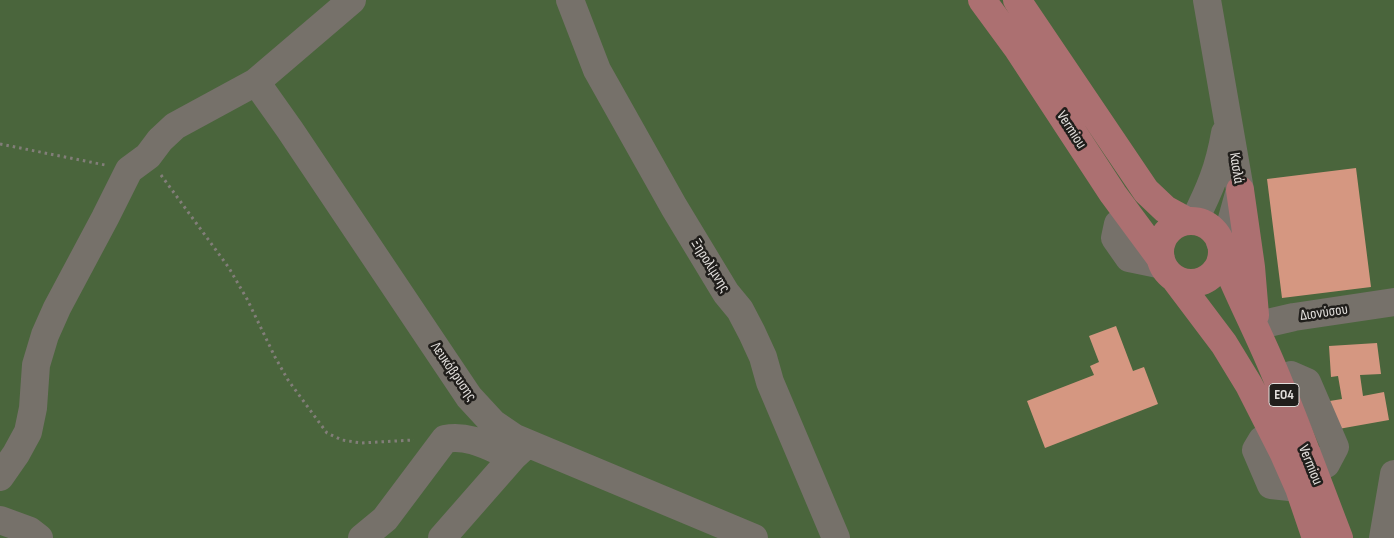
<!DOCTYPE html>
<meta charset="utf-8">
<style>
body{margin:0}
canvas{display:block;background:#3b3630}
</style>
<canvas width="1394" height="538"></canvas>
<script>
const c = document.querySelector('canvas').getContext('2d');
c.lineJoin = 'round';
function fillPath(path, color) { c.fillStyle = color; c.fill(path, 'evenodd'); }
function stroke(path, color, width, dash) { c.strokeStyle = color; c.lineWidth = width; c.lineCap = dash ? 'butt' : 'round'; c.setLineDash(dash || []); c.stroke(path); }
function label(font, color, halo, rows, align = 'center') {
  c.font = font + ' "Sofia Sans Condensed",sans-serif'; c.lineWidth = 5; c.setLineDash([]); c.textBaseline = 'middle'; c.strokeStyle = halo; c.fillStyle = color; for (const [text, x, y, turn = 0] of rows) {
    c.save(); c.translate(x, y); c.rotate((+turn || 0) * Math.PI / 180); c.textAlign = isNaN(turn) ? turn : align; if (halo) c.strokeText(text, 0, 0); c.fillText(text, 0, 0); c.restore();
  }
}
const green = new Path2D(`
 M0,0h1394v538h-1394z`);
const building = new Path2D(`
 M1356,168l15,119 -89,11 -15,-119z
 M1116,326l17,45 11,-4 14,37 -113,44 -18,-47 67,-26 -4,-9 9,-4 -10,-26z
 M1377,343l4,31 -21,1 3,21 21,-4 5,28 -73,13 -5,-29 31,-5 -4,-23 -7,1 -2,-31z`);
const path = new Path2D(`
 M0,144l105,21
 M161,175l68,93 18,31 28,58 13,23 39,53 15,7 19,3 53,-3`);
const minor = new Path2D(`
 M570,0l27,70 77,137 52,86 14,17 12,23 11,24 7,25 66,156
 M1207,0l33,190 -10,36 -10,16
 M256,82l34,48 179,267 24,26 22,15 239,100
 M1194,221c16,-32 25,-53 31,-88
 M1118,224l-3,14 14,20 34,7
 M1255,326l39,-9 100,-15
 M1291,375l16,7 28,65 -9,17
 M1262,440l-6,10 15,35 28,3
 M0,477l16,-23 12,-22 5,-24 3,-43 9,-30 12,-27 48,-90 24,-48 19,-14 12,-16 15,-14 81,-44 96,-82
 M0,520l30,11 9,7
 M362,538l23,-19 60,-80c24,-5 46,9 68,18
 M442,538l71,-81 13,-12
 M1383,538l11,-64`);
const major = new Path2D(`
 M982,0l36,49 95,145 48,65
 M1017,0l129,191 19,18 22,12
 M1240,190l11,77 4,48
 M1160 252a31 31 0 1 1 62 0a31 31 0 1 1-62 0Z
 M1222,254c15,38 34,74 50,112 24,57 45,115 67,172
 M1175,279l49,65 25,41 35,69 15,34 17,50`);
const shields = [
 [1284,395,30]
];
const shieldNames = [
 ["ΕΟ4",1284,395]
];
const streetNames = [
 ["Vermiou",1071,130,57],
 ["Κασλά",1236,168,81],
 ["Ξηρολίμνης",710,266,58],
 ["Διονύσου",1324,313,-8],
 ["Λευκόβρυσης",453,372,55],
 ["Vermiou",1310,465,68]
];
fillPath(green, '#4a653c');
fillPath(building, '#d59781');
stroke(path, '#827e79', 3, [2.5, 4]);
stroke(minor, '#76716a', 28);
stroke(major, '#ac7071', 28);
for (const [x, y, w] of shields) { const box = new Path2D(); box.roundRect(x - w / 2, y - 11.5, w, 23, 4); c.fillStyle = '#201e1b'; c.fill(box); stroke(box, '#e2dfdc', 1); }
label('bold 14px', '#e2dfdc', null, shieldNames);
label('15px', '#e2dfdc', '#201e1b', streetNames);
</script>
